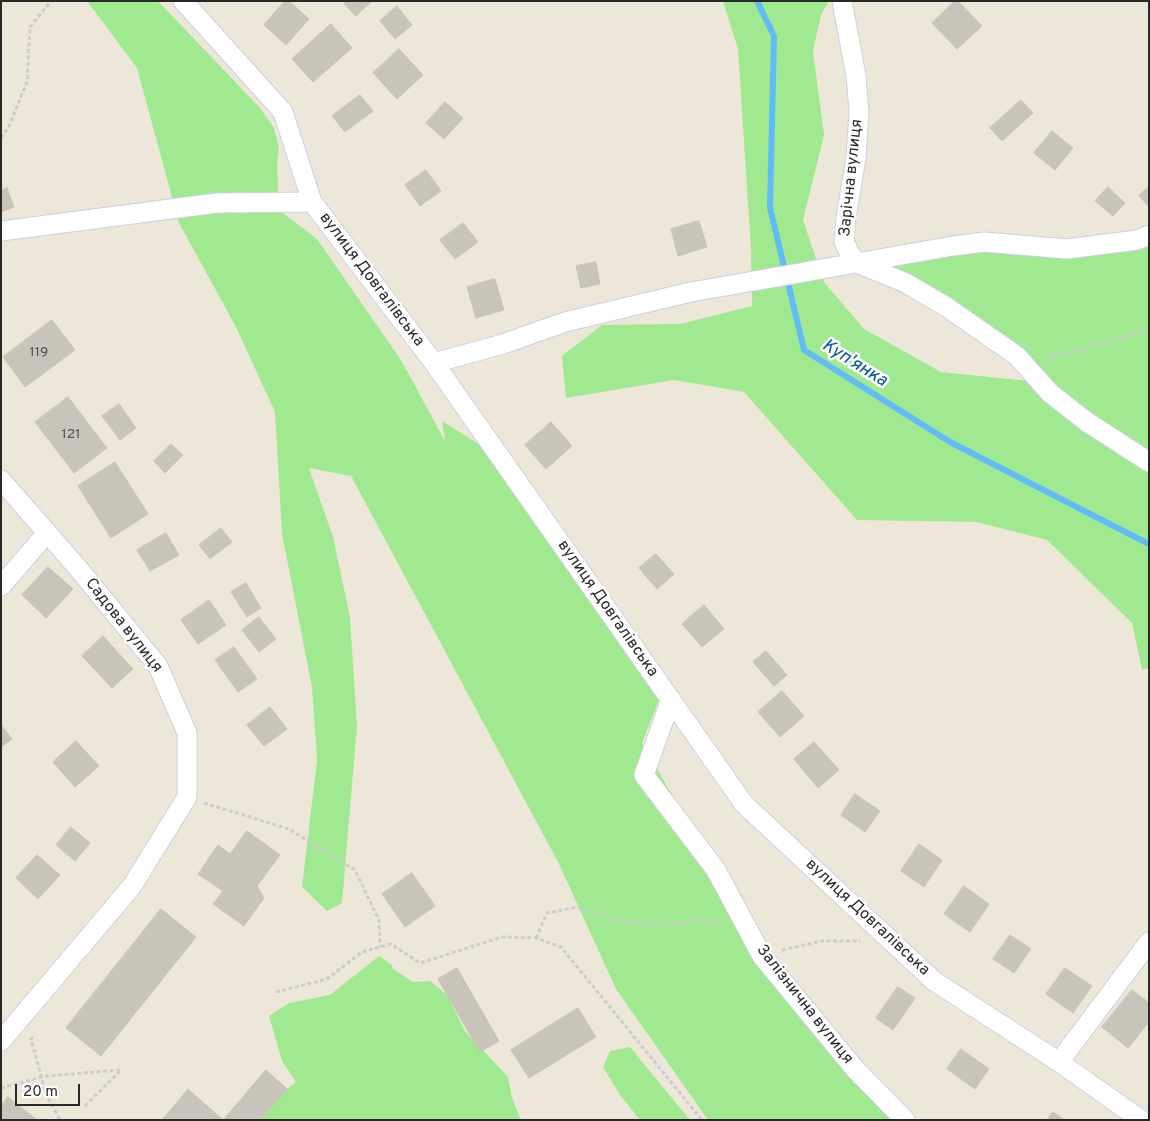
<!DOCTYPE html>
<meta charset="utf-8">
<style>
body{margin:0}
#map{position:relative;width:1150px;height:1121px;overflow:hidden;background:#ede7d9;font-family:Overpass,sans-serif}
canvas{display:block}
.frame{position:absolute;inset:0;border:2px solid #292929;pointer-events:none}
.scale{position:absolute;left:15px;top:1084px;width:65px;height:22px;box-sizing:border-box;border:2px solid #292929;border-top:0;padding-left:6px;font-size:15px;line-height:18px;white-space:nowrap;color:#292929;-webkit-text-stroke:4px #fff;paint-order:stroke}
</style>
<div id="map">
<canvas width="1150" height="1121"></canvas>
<div class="frame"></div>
<div class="scale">20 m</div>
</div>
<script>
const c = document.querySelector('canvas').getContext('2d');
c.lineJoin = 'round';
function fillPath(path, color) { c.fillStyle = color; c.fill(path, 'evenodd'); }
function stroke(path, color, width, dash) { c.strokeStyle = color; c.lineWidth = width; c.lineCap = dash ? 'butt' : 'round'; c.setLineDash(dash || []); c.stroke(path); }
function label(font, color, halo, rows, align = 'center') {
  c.font = font + ' Overpass,sans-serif'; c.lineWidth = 5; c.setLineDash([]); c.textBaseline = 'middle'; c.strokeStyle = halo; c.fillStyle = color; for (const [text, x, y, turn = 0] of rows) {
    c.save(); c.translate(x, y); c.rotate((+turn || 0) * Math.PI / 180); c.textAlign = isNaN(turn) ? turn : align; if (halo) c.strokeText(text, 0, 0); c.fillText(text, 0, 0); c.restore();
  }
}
const green = new Path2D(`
 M87,1h71l102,107 14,20 5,20 -2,18 2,44 38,29 84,121 44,81 -3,-20 38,24 53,68 128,182 -19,48 74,127 31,58 145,192h-184l-92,-131 -58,-127 -207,-386 -42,-8 24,69 17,80 7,109 -15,177 -15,8 -25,-24 15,-127 -5,-73 -30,-153 -7,-122 -39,-85 -57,-104 -42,-155z
 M723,1h106l-8,14 -8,36 11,84 -21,85 21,62 40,47 77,43 97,10 -51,-47 -130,-72 162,-18 130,-10v433l-7,2 -10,-47 -85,-83 -70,-18 -120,-2 -113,-128 -70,-12 -108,18 -4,-42 40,-31 78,-1 72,-18 -1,-56 -13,-201z
 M379,956l13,9 1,4 20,13 17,-1 17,14 18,36 43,46 4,21 9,22h-261l27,-31 9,-7 -14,-21 -13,-45 20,-13 41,-8z
 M630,1047l60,73h-50l-20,-25 -17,-28 7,-16z`);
const stream = new Path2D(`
 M757,1l17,35 -4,172 34,142 146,92 199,102`);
const building = new Path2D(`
 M285,1h4l20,18 -23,26 -22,-20z
 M346,1h26l-16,15 -12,-12z
 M955,1h3l24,25 -25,23 -25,-26z
 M397,6l15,19 -17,14 -15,-18z
 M331,24l21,24 -39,34 -21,-23z
 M399,49l24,26 -26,24 -24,-26z
 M360,95l13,16 -28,21 -13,-16z
 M1021,100l12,13 -31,28 -12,-13z
 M445,102l18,16 -19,21 -18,-16z
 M1052,131l21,17 -18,22 -21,-17z
 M426,170l15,21 -21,15 -15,-21z
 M1108,187l17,16 -12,13 -18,-15z
 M1149,187v17l-2,1 -8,-10z
 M7,188l7,19 -13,5v-21z
 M699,221l8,26 -29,9 -7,-27z
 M463,223l15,19 -23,17 -15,-19z
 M596,262l4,22 -19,4 -5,-22z
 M495,279l9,31 -28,8 -9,-31z
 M52,320l23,30 -50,37 -22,-30z
 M68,397l39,51 -33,25 -39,-51z
 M119,404l17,24 -16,12 -18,-24z
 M551,422l21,24 -26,23 -21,-24z
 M171,444l12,11 -18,18 -11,-12z
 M115,462l33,52 -37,24 -33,-52z
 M221,528l11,14 -22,17 -11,-14z
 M166,533l13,22 -29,16 -13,-21z
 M656,554l18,20 -17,15 -18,-21z
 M48,567l25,22 -27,29 -24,-23z
 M246,583l15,25 -14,9 -16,-25z
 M209,600l17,25 -28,19 -17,-24z
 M704,605l20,24 -22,18 -20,-23z
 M259,617l17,22 -17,13 -17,-22z
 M103,636l30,33 -21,19 -30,-32z
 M234,647l23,32 -19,13 -23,-32z
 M766,651l21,24 -13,11 -21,-24z
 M782,691l22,25 -24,21 -22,-25z
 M270,707l17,22 -23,17 -17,-21z
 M1,725l11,14 -11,8z
 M76,741l23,25 -24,21 -22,-25z
 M814,742l25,28 -21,18 -24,-29z
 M855,794l25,17 -15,21 -24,-17z
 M71,827l19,16 -15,18 -19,-16z
 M247,831l33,24 -23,31 7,12 -20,28 -31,-22 10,-13 -25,-17 20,-29 12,9z
 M919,844l23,16 -18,27 -23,-16z
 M37,855l23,20 -22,24 -22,-21z
 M412,873l23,33 -30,21 -23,-33z
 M964,886l25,18 -19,28 -26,-18z
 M161,909l35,28 -95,119 -35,-28z
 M1010,935l21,14 -17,24 -21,-14z
 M457,968l42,73 -19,11 -42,-73z
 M1065,968l27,18 -19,27 -27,-19z
 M898,987l17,11 -22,32 -17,-12z
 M1132,990l17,13v19l-21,26 -26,-21z
 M578,1008l18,29 -67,41 -18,-28z
 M961,1049l28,20 -14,20 -28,-20z
 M266,1070l21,19 -27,31h-98l26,-31 35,31z
 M8,1097l29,23h-36v-14z
 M1053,1112l10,7v1h-16z`);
const path = new Path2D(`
 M1,138l8,-12 18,-44 3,-55 21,-26
 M1046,359l103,-29
 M204,803l85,26 66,41 24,50 1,27
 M536,938l11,-25 30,-6 31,10 30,7h37l30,-4 18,4
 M782,950l40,-9h38
 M276,992l51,-13 35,-27 29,-8 29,19 82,-26 34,1 25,9 141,173
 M33,1037l-2,2 15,55 14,26
 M1,1088l45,-12 74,-6
 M85,1106l35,-35`);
const minor = new Path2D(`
 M183,1l100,111 29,90 122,161 310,441 190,177 125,81 82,58
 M842,1l14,75 3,35 -3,47 -10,60 -2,24 5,10 8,11 49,20 42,25 69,48 33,37 37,29 62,40
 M1,231l216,-28 95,-1
 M434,363l69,-19 62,-22 126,-30 262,-46 31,-4 83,7 70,-9 12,-5
 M1,480l76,87 81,99 29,67v64l-55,89 -131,155
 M1,586l46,-53
 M671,699l-27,76 72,95 46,86 93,113 50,51
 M1059,1062l90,-120`);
const numberNames = [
 ["119",39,353],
 ["121",71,435]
];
const streetNames = [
 ["Зарічна вулиця",852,178,-84],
 ["вулиця Довгалівська",371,280,53],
 ["вулиця Довгалівська",607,609,55],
 ["Садова вулиця",123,626,52],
 ["вулиця Довгалівська",867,918,43],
 ["Залізнична вулиця",804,1005,52]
];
const waterNames = [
 ["Куп'янка",854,364,32]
];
fillPath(green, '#a1e990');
stroke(stream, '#61bbf9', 6);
fillPath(building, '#c8c4b9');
stroke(building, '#c8c3b2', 1);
stroke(minor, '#cecfe3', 21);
stroke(path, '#ccc', 3, [4, 2.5]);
stroke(minor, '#fff', 19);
label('14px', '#51504d', null, numberNames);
label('16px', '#292929', '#fff', streetNames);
label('italic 18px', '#0155a4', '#fff', waterNames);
</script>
